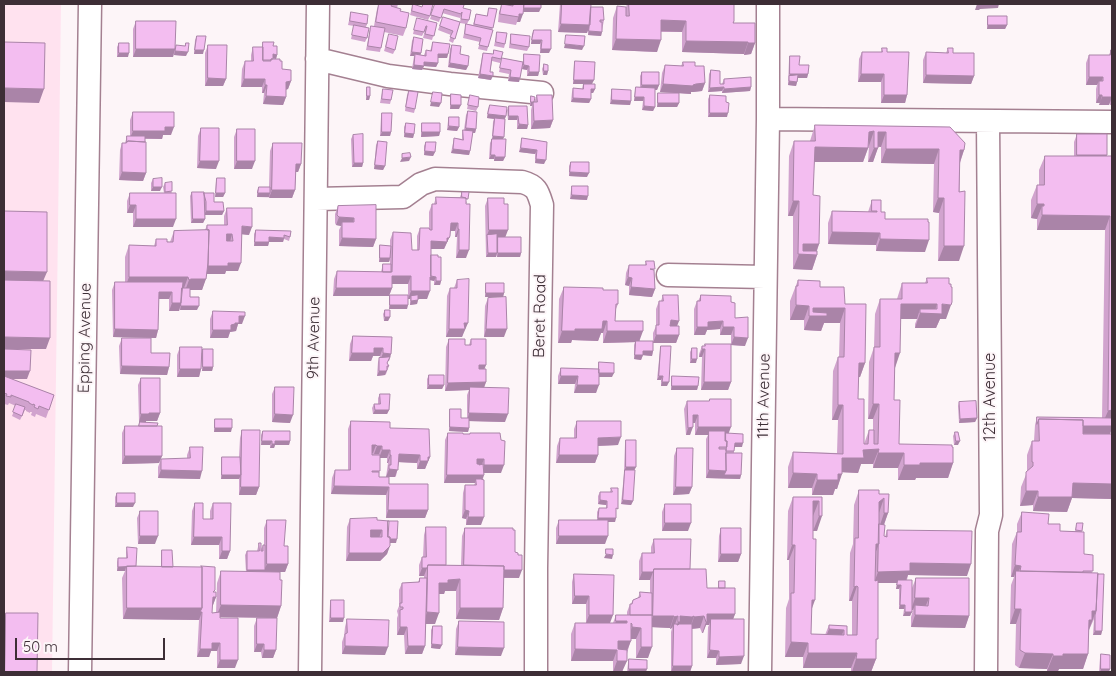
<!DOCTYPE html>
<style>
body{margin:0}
#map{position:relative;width:1116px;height:676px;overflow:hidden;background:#fdf5f8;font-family:Quicksand,sans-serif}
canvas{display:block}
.frame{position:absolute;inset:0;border:5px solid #3d2e36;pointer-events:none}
.scale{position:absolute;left:15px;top:638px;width:150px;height:22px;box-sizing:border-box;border:2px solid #3d2e36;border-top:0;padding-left:6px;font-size:15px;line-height:18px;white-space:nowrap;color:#3d2e36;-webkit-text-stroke:4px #fdf5f8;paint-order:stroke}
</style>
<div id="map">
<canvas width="1116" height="676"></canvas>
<div class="frame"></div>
<div class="scale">50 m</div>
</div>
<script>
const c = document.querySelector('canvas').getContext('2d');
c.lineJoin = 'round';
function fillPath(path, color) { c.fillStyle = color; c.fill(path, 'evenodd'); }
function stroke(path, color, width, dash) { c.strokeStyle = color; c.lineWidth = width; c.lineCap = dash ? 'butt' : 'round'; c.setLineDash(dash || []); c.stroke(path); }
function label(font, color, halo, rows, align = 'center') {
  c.font = font + ' Quicksand,sans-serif'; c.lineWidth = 4; c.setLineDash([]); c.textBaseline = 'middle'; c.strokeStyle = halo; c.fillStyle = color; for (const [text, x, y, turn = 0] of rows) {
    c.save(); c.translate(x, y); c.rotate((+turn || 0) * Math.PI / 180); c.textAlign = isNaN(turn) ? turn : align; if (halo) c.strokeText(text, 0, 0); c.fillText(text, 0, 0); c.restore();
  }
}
const built = new Path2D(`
 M4,4h57l-9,668h-48z`);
const minor = new Path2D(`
 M317,59l71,17 62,8 92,9
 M768,119l344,3
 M316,199l87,-2 18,-13 14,-5 87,3c15,4 16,10 20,23l-6,363v104
 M668,275l97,2
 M80,672l10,-668
 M310,672l8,-668
 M760,672l8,-553v-115
 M986,672l1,-141 4,-16 -3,-394`);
const wall = new Path2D(`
 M379,4h19l-1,4 4,3 5,17 -3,8 -19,-4 -4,20 -14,-2 4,-20 1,-4h3l3,-17z
 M413,4l9,3 8,9 -2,4 -18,-5z
 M435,4l28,4 6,12 -2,4 6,1 3,-11 11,2 2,-8 8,1 -10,42 -9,-2 2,-7 -17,-4 3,-14 -6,-1 -7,20 -4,-2 2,-6 -13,-5 5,-13 17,5 1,-6 -1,2 -18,-5 -3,9 -9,-3z
 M502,4h39l-2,8h-16l-3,10h-3l-1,3 -18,-3 1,-10z
 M560,4h31v4l13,12 -3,16 -13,-1v-5l-1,3 -29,-1z
 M627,4h107v19l21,20 -4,11 -7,1v-1l-62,-2v-20h-21l-4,20 -45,-2 1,-32 4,-12 9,1z
 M351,12l16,12 -1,3 1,11 -2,4 -14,-3 3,-13 -6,-1z
 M988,16l19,9 -2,4h-18v-9z
 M417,18l20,5 -5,17 -9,-2 2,-8 -3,6 -9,-2z
 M136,21l39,26 11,9 -12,-1v-3l-1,5h-40v-28z
 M534,30l15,23h-9v-9h-9l1,-10z
 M497,32l8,12 -1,4 -10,-2z
 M511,34l18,13 -2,4 -18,-3 1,-9z
 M197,36l6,18h-9l1,-14z
 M414,37l6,18h4l2,-5 4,1 3,-9 15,12 -1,4h-9v5l-2,4 -12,-1 -2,4 -10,-1 2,-13h-4l2,-15z
 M388,38l7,12 -2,4 -9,-3z
 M263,42l10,4 4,9 -1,4 -3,-1 9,11 9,12 -3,8 -2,1v7l-3,8 -20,-1 1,-11h-2v-6h-21l1,-18 3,-8h6v-6l2,-8h9z
 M119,43l9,14h-11v-10z
 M208,45l18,34 -3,7h-18v-33z
 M452,45l8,9 8,12 -2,4 -18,-3 2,-18z
 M882,48l5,4 20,43 -2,8h-24v-21h-23l1,-23 3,-7h19z
 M948,48l5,5 21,23 -3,8 -48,-1v-23l3,-8 20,1z
 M494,50l7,9 -1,4 -8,-2 -2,11 1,8 -13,-2 4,-21 1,-4 10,1z
 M1111,50h1v55h-2v-4l-1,4h-10l1,-2h-4v-14l1,-4h-11v-22l3,-8h20z
 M524,54l15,18 -1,4h-11v-6l-5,-1v-4l-3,17 -11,-1 1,-7 -10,-2 3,-14 21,4z
 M790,56l18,18 -1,4h-9l-2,8 -8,-1 1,-25z
 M575,61l17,23 3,5 -2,4h-2v6l-2,4 -18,-1 1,-10 1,-4 9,1 1,-5h-10l1,-19z
 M683,62l12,4 10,17 -3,8 -9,1h-2v2l-12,-1v10l-2,4h-20v-10l1,-4h16l-14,-1 2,-19 3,-8 16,1z
 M544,64l4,7 -1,4h-4l-1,-6z
 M711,70l9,14h2l2,-5 27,8 -1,4 -28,2v-2l-14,1 1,-18z
 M642,72l17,13 -2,5 -2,-1v18l-2,4 -11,-1 1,-9h-9l1,-10 1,-4h4v-11z
 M367,87l3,9 -1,4h-3v-9z
 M383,89l8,11 -1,4 -10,-1 2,-10z
 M612,89l19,12 -1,4 -20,-1 1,-11z
 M409,91l6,18 -1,4 -9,-2 2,-16z
 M451,94l8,15h-9v-11z
 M470,95l8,12 -2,4 -9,-2z
 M537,95l16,25 -3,8 -19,1v-19l1,-4h-2v-5l1,-5 3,6z
 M710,95l17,22h-19v-18z
 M490,105l16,11 -1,3 -2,20 2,18 -2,4h-9v-2h-5l1,-16 2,-4 1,-17 1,-3 -7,-1 1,-9z
 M509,106l19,19 -1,4h-10v-9h-9l-1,-10z
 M468,111l8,18 -1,4h-3l-2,18 -1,4 -18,-2 3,-15 8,1v-5l1,-4h1l2,-15z
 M133,112l38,23h-8l-1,4h-17l1,34 -3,8 -24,-1 1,-30 2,-7h3l2,-7h3v-16z
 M382,113l9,19 -1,4h-10l1,-19z
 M449,117l10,10 -2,4 -10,-1 1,-9z
 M406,123l8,11 -1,4 -9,-1v-10z
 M422,123l18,9 -1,4 -18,1v-10z
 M815,125l135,2 14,23 -4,13 -1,98h-21l1,-48 -6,-1 1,-48 -53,-1v-16h-3l-5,15h-5l1,-16 -6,16h-49l-1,33 6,49 -2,7v4l-5,15 -19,-1v-53h-5l1,-60 5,-15h16z
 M201,128l15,41 -19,-1 1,-32z
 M237,129l15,40h-18v-32z
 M1077,134l29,22h6v272l-2,6h2v65l-40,-1 -5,14 -34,-1v-6l-13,1 1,-19 6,-15v-17l5,-14h2l1,-16 2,-8 65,1 3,-188h-68v-11l-6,-1v-18l6,-15h2v-15l6,-14h29v-14z
 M353,135l10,28 -1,4h-10l-1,-28z
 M522,138l25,4 -3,22 -9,-1v-9l-16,-2z
 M378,141l7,25 -2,4 -9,-1 2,-24z
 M426,142l9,10 -2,4 -9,-1v-9z
 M273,143l28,21 -3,8h-2l-1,18 -3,8 -35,-1v-6l2,-4h10l1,-36z
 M571,162l16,15 -18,-1v-10z
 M217,178l8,15 -2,4h-8l1,-15z
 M153,179l7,12h-9v-8z
 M165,183l7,10 1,34h-40v-14h-6v-12l3,-8h34l-1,-6z
 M572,186l15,14 -17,-1 1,-9z
 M192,192l12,2 20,17 -2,4h-17v4l-2,4h-12l-1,-27z
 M462,192l5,11h-1v55h-10l1,-21h-2v-6h-5v5l-6,13h-13v6l10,26 -1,4h-6v-4l-4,-1 -3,19h-9l-1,5 -7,1v-6h-2l-1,10h-18v-10l1,-4h18v-11h-16v4l-3,8h-56l1,-17 3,-8 44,1 2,-8h7v-4l-1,2h-10v-13l1,-4 10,1v-6l3,-8 19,18h5v-14l3,-8h9v-16l3,-8h2l2,-7h24z
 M488,198l16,6 1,33 16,16 -1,4h-23v-3l-1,3h-10l-1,-51z
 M872,200l13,19 40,33 -49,-1v-6l-48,-1v-21l4,-12 36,1z
 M376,205v34l-3,8 -34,-1v-16l2,-4 -5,-1 -1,-2v-9l3,-8z
 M227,208l22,27 -7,-1 -4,37h-12l-1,3h-18l-5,16h-12v7l7,13h-17v-2l-1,3h-10v-12h-10l-1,31 -2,8 -43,-1 -1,-47 3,-8h10v-25l4,-12 25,1 2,-7 14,3 4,-11 31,-1 2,-5h17v-9z
 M256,230l35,1 -1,6 -1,4 -5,-2 -1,3h-14l-1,4h-14v-12z
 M646,261l8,9 1,19 -3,8 -23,-2v-9l-4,-1 1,-12 3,-8h16z
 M927,278l19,41h-6l-4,9h-21v-4l2,-5h-16l-6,48 -1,33 5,44 54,19 -5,15h-32l-1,2h-17v-12h-25v-4h-12l-3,9 -16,-1 -5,17h-2l-2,6h-21v-7h-24v-21l5,-15 44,1 1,-33h-6l1,-49 5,-14h1l1,-34h-16l-3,8 -17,-1v-10h-14v-19l8,-21 22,7 25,17 20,59 -5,14h-2v22l6,45 5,-14h4v-11h-5l1,-57 5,-15 1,-33 5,-15h17l5,-16h23z
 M457,280l8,50h-1l-2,7h-16l1,-41 3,-8h4z
 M486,283l18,10 -1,4h-18v-10z
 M564,287l39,3 15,14 -2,5 -1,12 38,30 -1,5 -9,-1 -2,5 -7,-1v-14l1,-3 -32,1v-10h-2l-3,8 -26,-1 -1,3h-13l1,-44z
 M663,295l14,31 2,9 -3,8h-23v-10l3,-7v-17l3,-8h2z
 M701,295l30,7 4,16 10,28 -14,-1v37l-3,8h-27l1,-33h-3v-3l3,-8h2l1,-2h26v-9h-11v-6l-13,1 -2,5h-11v-26l3,-8h1z
 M488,298l16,39h-20l1,-31z
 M385,310l5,7 -2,4h-4l-1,-7z
 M213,311l29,13h-4l-2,7 -6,1 -2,6h-18v-19z
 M353,336l39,1 -1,17 -4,9 2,3 -3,8 -1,1 -8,1 1,-14 2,-6h-7l-2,5h-22l1,-17z
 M122,338l29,15 18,14 -2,8 -47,-1 -1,-28z
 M449,339l16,6h4l2,-6 13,30 2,13 -2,6 21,34 -36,-1v7l-1,4 -19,-1v-18l1,-4 11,9h6v-23l2,-5 -24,1 1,-44z
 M661,346l6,40h-6v-6h-4l3,-30z
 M180,347l22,6 1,-4 10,18 -1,4h-10v-12l-1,10 -2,8h-22v-22z
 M692,348l4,15h-6v-11z
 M4,349l23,30h-16l43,16 -8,23 -10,-4 -1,3 -4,-2 1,-3h-2v1l-4,-2v-1h-1l-5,10 -8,-4 4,-10 -7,-3 -1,2 -4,-1z
 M599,362l13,15h-13l-3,16h-22l1,-9h-17v-8l3,-8 37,1z
 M429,375l15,10 -2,4h-15v-10z
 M672,376l26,10 -1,4h-26v-10z
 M141,378l19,35 -3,8h-11v1l11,4 5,30 -3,7 -37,1v-31l3,-7h13l2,-4h-1l-1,-37z
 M275,387l15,36 -18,-1v-28z
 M380,394l9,16 -2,4h-14l-1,-6 2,-4h4v-6z
 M710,399l18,34 14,14h-8v6l7,22 -1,4 -34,-1v-39l2,-4h-13v-12h-2l-3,12h-4l-2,-26 3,-8h22z
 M959,402l18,16 -2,4 -16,1 -1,-17z
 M215,419l16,13h-17v-9z
 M351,421l39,7 40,29 -5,12h-8v-6l-18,-1 -3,14 -1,1h-6v7l39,26 -3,8h-39v-23l-55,-1 1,-16 3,-8h13v-41zM380,458h7v5h1l-2,14h-7z
 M577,421l41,24 -20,1v9l-3,8h-39l1,-17 3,-8h14v-9z
 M242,430l17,57 -3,8h-17v-16h-18v-18l1,-4h17l1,-19z
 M263,431l27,10 -1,4h-14l-1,3h-4v-3h-9v-10z
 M955,432l3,13h-4l-1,-9z
 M448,433l15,1 38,39h-17l-1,6 -2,46h-15v-6l-4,-1 1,-25 2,-8h9l1,-2h-31l1,-43z
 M626,440l8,30 -1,31 -2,4 -10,-1 3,-30 1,-3h-1l1,-27z
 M190,447l10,32 -42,-1v-11l3,-8h26v-4z
 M677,448l15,39 -3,7 -16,1 1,-39z
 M611,488l5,25 -1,9h-7l-3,22h-49v-16l3,-8h38v-8l2,-4h7v-3l-8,-1v-8l2,-4h10z
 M859,490l20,4h10l-1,19 -4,12v11l1,1 2,-7 80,46 -59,-1 -1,5 5,8 4,-10 53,38 -4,12 -54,-1v-10l2,-7h-1l-2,6h-7l1,-7h-5v-20h-3l1,-6h-19l-2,76 -5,13h-20v-4h-48v-11h-18l1,-49 3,-9v-39h-2l1,-49 5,-14h29l-5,34h-4l-2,103 14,1 4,-10 18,1v9h5v-34h-3l1,-48 3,-9 1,-39z
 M117,493l16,14h-18v-10z
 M195,503l8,16h7v-8l3,-8 17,48 -3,8h-8v-14h-28l1,-34z
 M665,504l23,27h-26v-19z
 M140,511l15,33h-17l-1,-26z
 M1022,512l26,12 12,7h15l2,-8 5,9 2,22 8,18 10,59 -1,4h-8l1,-16 -5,11 -1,24 -5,15h-24l-1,2h-11v-2l-28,-1 -4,-3 1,-41h-6l1,-39 3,-8h-3l1,-33 5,-12v-8z
 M350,519l27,1 19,23h-6l-3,11 -7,7h-34l1,-34z
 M267,520l17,26 4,18 -3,8h-21l16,8 1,26 -4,12 -57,-1 15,51h-18v-17h-6l-2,6h-12l2,-37 -76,-1 -1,-41 3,-7h-8v-9l1,-4h8v-6l1,-5 9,19 25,1v-13l1,-4 11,17 42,23 -1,2 2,5 -3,8h-1v8h4l1,-30 4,-12 25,1 -1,-17 2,-4h10l2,-8 2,6 2,-4h1v-17z
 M426,527l20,38h15l1,-29 3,-8 50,24 4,26h-15l-1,30 -4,12 -43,-1v-28h-11l-1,3h-5l-4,30h-9l-1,22 -3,8h-17l-1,-19h-7v-17l1,-3 -1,-4 2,-5v-16l3,-7 16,-1 2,-4h4v-2h-5v-11l3,-8h1l1,-22z
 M721,528l20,26 -3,8h-20l1,-26z
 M654,539l36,30 17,19h11l1,-7 6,7 10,26 -2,5 8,45 -25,1v-7h-9l1,-31 1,-2h-3l-3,8h-1l-2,-5 -8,1v37l-2,6h-19v-40l1,-4 -2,1v-1l-18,-1 -4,31h-12v-19h-5l-9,33h-9v-11h-42v-27l4,-11h11v-19h-14v-22l2,-8 36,49h3l3,-8h11v-3l3,-8h1l2,-4 5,-2 2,-6 10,1v-13h-11v-19l3,-8h9v-6z
 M331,600l12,22h-14l1,-18z
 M6,613l31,59h-33v-52z
 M257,618l19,32 -3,8h-11l-1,-6h-7v-26z
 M347,619l38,36 -43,-1v-12l2,-6 1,-9z
 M459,621l42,35 -46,-1 1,-26z
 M433,626l7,23 -9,-1v-18z
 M1101,654l8,18h-10l1,-14z
 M629,659l17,13h-19l1,-9z`);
const shadedWall = new Path2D(`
 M977,4h22l-1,4 -18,1 -1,1h-4z
 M524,8h17l-2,4h-16z
 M519,14h4l-3,8h-3z
 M661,20l25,1 -4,11 -25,-1z
 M561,24l29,1 -3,8 -29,-1z
 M988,25h19l-2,4h-18z
 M589,31l13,1 -1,4 -13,-1z
 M616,39l45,1 -4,12 -45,-2z
 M532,40h10l-2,4h-9z
 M686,41l62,1 -4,12 -62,-2z
 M748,43h7l-4,11 -7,1z
 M565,44l19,2 -2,4 -18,-2z
 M136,49h39l-2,8h-40z
 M541,49h10l-2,4h-9z
 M195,50h9l-1,4h-9z
 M175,51l13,1 -2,4 -12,-1z
 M412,52l9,1 -1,4 -5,-3 -1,2h-4z
 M119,53h10l-1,4h-11z
 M273,54l4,1 -1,4 -4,-1z
 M438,54h10l-1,4h-10z
 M424,62l14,1 -2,4 -12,-1 -2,4 -10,-1 2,-4z
 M450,63l18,3 -2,4 -18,-3z
 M524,65l5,1 -2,4 -5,-1z
 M544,71h4l-1,4h-4z
 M529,72h10l-1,4h-11z
 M480,74l13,2 -2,4 -13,-2z
 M790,74h18l-1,4h-18v-2l-1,2z
 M861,74h23l-3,8h-23z
 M926,75l48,1 -3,8 -48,-1z
 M510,77l10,1 -1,4 -11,-1z
 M1089,77h14l-3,8 -1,-4 -2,4h-11z
 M208,78l18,1 -3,7h-18z
 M244,79h21l-3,8h-21z
 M574,80h20l-2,4h-19z
 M291,81l-3,8 -5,1 3,-8z
 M789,81l8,1 -1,4 -8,-1z
 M705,83l-3,8 -9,1h-2v2l-31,-2 3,-8 30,1 3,-1z
 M265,85h2l-3,8h-2z
 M642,85h17l-2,5 -17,-1z
 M724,87l-2,4 -14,1 2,-4z
 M751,87l-1,4 -28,2 2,-4z
 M4,88l40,1 -5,14 -35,-1z
 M591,89h4l-2,4h-3z
 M884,95h23l-2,8h-24z
 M1099,95h3l-2,8h-4z
 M266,96l20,1 -3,8 -20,-1z
 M367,96h3l-1,4h-3z
 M635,97h9l-1,4h-9z
 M1102,97h10l-3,8h-10z
 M573,98l18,1 -2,4 -18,-1z
 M612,100l19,1 -1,4 -20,-1z
 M431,102l10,1 -2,4 -9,-1z
 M531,102h2l-1,4h-2z
 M658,103h21l-2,4h-20z
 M451,105h10l-2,4h-9z
 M644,106l11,1 -2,4 -11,-1z
 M710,113h18l-1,4h-19z
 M488,114l18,2 -2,4 -17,-2z
 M509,116h9l-1,4h-9z
 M553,120l-3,8 -19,1 3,-8z
 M519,124l9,1 -1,4h-10z
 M449,126l10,1 -2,4 -10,-1z
 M165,127h9l-3,8h-8l-1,4 -32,-1 3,-7z
 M466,128l10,1 -1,4 -11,-1z
 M874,131l-5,15v-14z
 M382,132h9l-1,4h-10z
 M422,132h18l-1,4 -18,1z
 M878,132h8l-5,15 -7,-1z
 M405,133l9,1 -1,4 -9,-1z
 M493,136l11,1 -2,4 -10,-1z
 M815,147l53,1 -5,14h-54z
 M521,148l16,2 -2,4 -16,-2z
 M874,148h4l-5,14h-5z
 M453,149l17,2 -1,4 -18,-2z
 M886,149h53l-5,15 -53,-1z
 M960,150h4l-5,15z
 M425,151l10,1 -2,4 -9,-1z
 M491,155h4l-1,4h-5z
 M1077,155h30l-3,8h-30z
 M411,157l-2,4 -9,1 2,-4z
 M495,157h10l-2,4h-9z
 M536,159l10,1 -2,4 -9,-1z
 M200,161h19l-3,8 -19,-1z
 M237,161h18l-3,8h-18z
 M354,163h9l-1,4h-10z
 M296,164h5l-3,8h-5z
 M375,165l10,1 -2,4 -9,-1z
 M122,172l24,1 -3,8 -24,-1z
 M570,172l19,1 -2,4 -18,-1z
 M153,187h9l-2,4h-9z
 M272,190h23l-3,8h-23z
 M216,193h9l-2,4h-8z
 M258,193h12l-1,4h-12z
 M572,195l16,1 -1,4 -17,-1z
 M938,198h6l-5,15 -6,-1z
 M793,201h6l-6,15h-5z
 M1037,204h7l-2,6v-4l-5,13 -6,-1z
 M130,205h6l-3,8h-6z
 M206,211h18l-2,4h-18z
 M1042,215l68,1 -5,14h-68z
 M339,217l15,1 -2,8 -10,-4 -1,4 -5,-1z
 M136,219h40l-3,8h-40z
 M193,219h12l-2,4h-12z
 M451,223h7l-3,8h-7z
 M242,226l10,1 -3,8 -10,-1z
 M458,229h1l-2,8h-2z
 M489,230h19l-3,8h-18v-3l-1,3z
 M832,232l48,1 -4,12 -48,-1z
 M227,234h5l-2,8h-6z
 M450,236l-6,13h-16l3,-8 16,-3z
 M269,237l15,1 -1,4h-15z
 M342,238l34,1 -3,8 -34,-1z
 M880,239l49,1 -4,12 -49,-1z
 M255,242h14l-1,4h-14z
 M803,244h16l-4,11h2l-5,15 -19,-1z
 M944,246h20l-5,15h-21z
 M459,250h10l-3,8h-10z
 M488,253h9l-1,4h-10z
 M498,253h23l-1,4h-23z
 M380,258h10l-1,4h-10z
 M228,263h13l-3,8h-12l-1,3h-21l3,-8z
 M4,271l43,1 -6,14h-37z
 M392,276h19l-3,8h-19z
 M430,276l6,1 -2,4 -4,-1z
 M129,277h59l-4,11h-59z
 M628,277l4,1 -3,8 -4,-1z
 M191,279h15l-4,11h-15l-2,1 4,-11z
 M436,281h5l-1,4h-6z
 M631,287l24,2 -3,8 -23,-2z
 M336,288h56l-3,8h-56z
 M411,291h19l-3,8h-16v-3l-1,3h-2z
 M159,292h13l-3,7h-13z
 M486,293h18l-1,4h-18z
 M418,300l-1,4 -7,1 1,-4z
 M172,303h9l-2,8h-10z
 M901,304h36l-3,10 8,-10 9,1 -5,14h-6l-4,9h-21l5,-15v-4l-3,10h-21z
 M390,305h18l-1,4h-18z
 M796,305l13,1 -5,14h-14z
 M181,306h18l-2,4h-17z
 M813,308h32l-5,15h-16l-3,8 -17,-1z
 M239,316h6l-3,8h-4l-2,7 -6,1 -2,6h-18l3,-8 18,-5z
 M385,317h5l-2,4h-4z
 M671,320l8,1 -3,8 -8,-1z
 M603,321h4l-4,12h-2l-3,8 -26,-1 -1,3h-13l4,-12 13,-2z
 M723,321l-3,8 -13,1 -2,5h-11l3,-8 11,-5z
 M464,323h4l-6,14h-16l3,-8z
 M723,327h11l-3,8h-11z
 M115,329l43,1 -2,8 -43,-1z
 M486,329h21l-3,8h-20z
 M607,331h36l-4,11 -36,1z
 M656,335h23l-3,8h-23z
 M4,337l46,1 -4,11h-42z
 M734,337l14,1 -3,8 -14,-1z
 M374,348h9l-3,8h-7l-2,5h-22l3,-8z
 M702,349h3l-3,8h-3z
 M643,351h10l-1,5 -11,-1z
 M383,353l8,1 -2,7h-9z
 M895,353h5l-5,15z
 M635,355h8l-2,5 -7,-1z
 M692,359h5l-1,4h-6z
 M859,363h6l-5,14 -7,1z
 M479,365h7l-3,8h-7z
 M122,366l47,1 -2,8 -47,-1z
 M203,367h10l-1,4h-10z
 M180,369h21l-2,8h-22z
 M387,370l-2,5 -8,1 2,-5z
 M4,371h26l-3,8h-23z
 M599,373h15l-2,4h-14z
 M561,376h17l-3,8h-17z
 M659,376h4l-2,4h-4z
 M486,382l-3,8 -13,-3 -1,3 -24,1 3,-8z
 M662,382h7l-2,4h-6z
 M704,382h27l-3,8h-27z
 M429,385h15l-2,4h-15z
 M577,385h22l-3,8h-22z
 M672,386h26l-1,4h-26z
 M873,404h6l-6,15h-5z
 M838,405h5l-5,15h-6z
 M1112,409v11l-10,5 6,-14z
 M375,410h14l-2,4h-14z
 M149,413h11l-3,8h-11v1h-7l2,-8z
 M469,413l39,1 -3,8 -38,-1z
 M275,414l18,1 -3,8 -18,-1z
 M693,415h5l-3,8h-5z
 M977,418l-2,4 -16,1 1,-4z
 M1039,425l73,1v2l-2,6 -71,-1z
 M450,427l19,1 -1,4 -19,-1z
 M693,427l-3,8h-4l2,-7z
 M698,427h33l-3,8 -19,-4 -1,4h-13z
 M215,428h17l-1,4h-17z
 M621,437l-3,8 -22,1 2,-8z
 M262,441h10l-2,4h-9z
 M275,441h15l-1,4h-14l-1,3h-4l2,-4z
 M956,441h4l-2,4h-4z
 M735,443h8l-1,4h-9z
 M372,445h4l-3,8h-4z
 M377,446h5l-3,8h-5z
 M879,449l-6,15h-12l-3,9 -21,-1 5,-14 21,-8z
 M382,450h8l-3,8h-8z
 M878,453h26l-6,15h-25z
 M399,454l21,1 -3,8 -21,-1z
 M390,455h1l-3,8h-1z
 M559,455h39l-3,8h-39z
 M125,456h37l-3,7 -37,1z
 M428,457h2l-5,12h-8l3,-8z
 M477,459h7l-3,8h-7z
 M920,463h33l-5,15h-32l-1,2h-17l6,-15z
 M484,465h20l-3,8h-19z
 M626,467h10l-2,4h-10z
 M398,468l-3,9h-9l3,-8z
 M161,470l41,1 -2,8 -42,-1z
 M709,470l17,1 15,4 -1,4 -34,-1z
 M793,473l24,1 -5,14h-24z
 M838,474h4l-5,15h-2l-2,6h-21l5,-15z
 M222,475h19l-2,4h-18z
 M447,475h37l-3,8 -5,-4 -1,4h-31z
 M1073,483l39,1v15l-40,-1 -5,14 -34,-1 5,-14z
 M334,486l55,1 -3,8 -55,-1z
 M241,487h18l-3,8h-17z
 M676,487h16l-3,7 -16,1z
 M1026,491h12l-5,14 -13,1z
 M884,498l-5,15v-11z
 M600,500l7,1 -1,4 -8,-1z
 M623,500l10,1 -2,4 -10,-1z
 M813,501h6l-6,15z
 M117,503h18l-2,4h-18z
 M388,510h40l-3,8h-39z
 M465,510l4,1 -3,8 -4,-1z
 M884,513h4l-5,14 -4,1z
 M819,516h3l-5,15h-4z
 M468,517h16l-3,8h-15z
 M598,518h18l-1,4h-18z
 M665,523h26l-3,8h-26z
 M371,530h11l-3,8h-11z
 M140,536h18l-3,8h-17z
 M559,536h49l-3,8h-49z
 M194,537h28l-3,8h-28z
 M388,539h9l-1,4h-10z
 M876,544h3l-6,15z
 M792,545h3l-6,15h-2z
 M390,546l-3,8 -7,7h-34l3,-8z
 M222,551h8l-3,8h-8z
 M606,554l7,1 -1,4 -8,-1z
 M721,554h20l-3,8h-20z
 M910,563l61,1 -4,12 -59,-1 -3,8 -7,-3 -1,3h-23l4,-11z
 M267,564h21l-3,8h-21l-18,2 1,-4h17z
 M1015,565l6,1 -5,11v-6l-2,6h-3z
 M118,567h8l-1,4h-8z
 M422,568h5l-3,8h-5z
 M464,569l58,1 -3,8 -58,-1z
 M642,572h11l-3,8h-11z
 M460,579l-4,12h-11l-1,3h-9l4,-11 9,-3z
 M897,585h4l-2,4h-3z
 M857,586l-5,15h-3l5,-14z
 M575,596h14l-3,8h-14z
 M213,597h3l-3,8h-3z
 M915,598h14l-5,12 -9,-5 -2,5h-2z
 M812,600h3l-5,14z
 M221,605l60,1 -4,12 -61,-1z
 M900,605h5l-1,4h-5z
 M127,608h75v4l-3,8 -76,-1z
 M460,608h43l-4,12 -43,-1z
 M1015,609h6l-5,15h-6z
 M1092,611h4l-9,24h-3z
 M427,612l12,1 -4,11h-12z
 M905,612h7l-2,4h-7z
 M707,614h28l-4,11 -20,-6 -2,6h-3l-3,8h-1l4,-11z
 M589,615h24l-3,8h-24z
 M915,615l54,1 -4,12 -54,-1z
 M653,616h21l-4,12 -21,-1z
 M678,616l-4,11v-3l-2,4 -2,1 4,-12z
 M680,616h14l-4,12 -16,5z
 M704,616l-4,12 -10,1 4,-12z
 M331,618h13l-1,4h-14z
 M616,621h11l-4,11 -11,1z
 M400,627h7l-3,8h-7z
 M632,627l9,1 -5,11h-8z
 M829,629l15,1 -6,14h-15z
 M1095,631h7l-1,4h-8z
 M618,641h13l-5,12 -9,-3 -4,11h-42l4,-12z
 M791,642l17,1 -5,14h-18z
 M212,643h8l-3,8h-6l-2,6h-12l3,-8z
 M257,644h7l-3,8h-7z
 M432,644l10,1 -2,4 -9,-1z
 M345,646l43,1 -3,8 -43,-1z
 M408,646h17l-3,8h-17z
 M458,647l46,1 -3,8 -46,-1z
 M641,647h11l-4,11h-12z
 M264,650h12l-3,8h-11z
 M710,650l9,1 -3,7h-9z
 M808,653h49l-6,15h-48z
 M1025,653l28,1 -6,15 -28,-1z
 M1063,654h25l-5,15h-24l-1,2h-11l6,-15z
 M744,656l-3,8 -25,1 3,-8z
 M856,659h20l-5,13h-19z
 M220,660h18l-3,8h-18z
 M617,661h10l-5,11h-9z
 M673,666h19l-2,6h-19z
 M629,669h18l-1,3h-18z
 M1101,669h9l-1,3h-9z`);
const building = new Path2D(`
 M379,4h13l-1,2 10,3 -1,2 9,2 -3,15 -30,-6z
 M413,4l9,3 1,-3h10l-3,12 -18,-5z
 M435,4h26l3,1 -1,3 8,2 -2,10 -8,-1 1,-7 -1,2 -17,-5 -3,9 -10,-3z
 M502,4l11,2v-2h-5h16l-1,10h-4v3l-19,-3z
 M524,4h17v4h-17z
 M562,4h29l-1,21 -29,-1z
 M629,4h105v17l-1,2h22v20h-7v-1l-62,-1v-20l-25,-1v20l-45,-1 1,-33 9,1v9h3z
 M591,7h12l1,13h-4v2h2v10l-13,-1z
 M489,8l8,1 -4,19 -19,-4 2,-10 11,2z
 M351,12l17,3 -1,9 -17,-3z
 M988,16h19v9h-19z
 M443,17l17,5 -5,17 -5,-2 3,-6 -13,-5z
 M417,18l20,5 -3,13 -9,-2 2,-8h-1l-2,6 -10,-2z
 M136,21h40l-1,28h-39z
 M466,24l27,6 -5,17 -9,-2 2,-7 -16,-4z
 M354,25l15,3 -2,10 -15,-3z
 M371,26l14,2 -4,20 -13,-2z
 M534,30h17v19h-10l1,-9h-10z
 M497,32l10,1 -2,11 -9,-2z
 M389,34l9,2 -3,14 -9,-3z
 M511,34l19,2 -1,11 -18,-3z
 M566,35l19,1 -1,10 -19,-2z
 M197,36h9l-2,14h-9z
 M414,37l9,2 -2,14 -9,-1z
 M4,42l41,1 -1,46 -40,-1z
 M263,42h11l-1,4h4v9l-4,-1v5h-2v1h-8z
 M433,42l17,2 -2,10h-10v9l-14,-1v4l-10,-1 1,-11 11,2v-6l5,1z
 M119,43h10v10h-10z
 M186,43h3l-1,9 -13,-1 1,-6 9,1z
 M208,45h19l-1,34 -18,-1z
 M452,45l9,1 -1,8 9,2 -1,10 -18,-3z
 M253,47h10v14h8v-2h9v2h2v8l9,1v11l-5,1v15l-20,-1 1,-11h-2v-6h-21l1,-18h8z
 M882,48h5v4h22l-2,43h-23v-21h-23l1,-22h20z
 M948,48h5v5h21v23l-48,-1v-23l22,1z
 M494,50l9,2 -2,7 -9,-2 -2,15h3v4l-13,-2 3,-21 10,1z
 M1111,50h1v47h-10v-2h-3v-14h4v-4h-14v-22h21z
 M524,54l16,1 -1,17h-10v-6l-5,-1z
 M790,56h10l-1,9h10l-1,9h-18z
 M502,58l21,4 -3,16 -10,-1 1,-7 -11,-2z
 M575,61l20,1 -1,18h-20z
 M683,62h12v4h9l1,17 -9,1 -3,1v1l-30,-2 2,-19 18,1z
 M544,64l4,1v6h-4z
 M711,70l9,1v13h4v-5l27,-2v10l-27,2v-2l-14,1z
 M642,72h17v13h-17z
 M798,75l-1,7 -8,-1v-5z
 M584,84h11v5h-4v10l-18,-1v-10l10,1z
 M367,87h3v9h-3z
 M636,87l19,1v19l-11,-1v-9h-9z
 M383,89l10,1 -2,10 -9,-1z
 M612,89l19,1v11l-19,-1z
 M409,91l9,1 -3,17 -9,-2z
 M433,92l9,1 -1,10 -10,-1z
 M658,93h21v10h-21z
 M451,94l10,1v10h-10z
 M470,95l9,2 -1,10 -10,-2z
 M537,95h15l1,25 -19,1 -1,-19h4z
 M710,95l16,1v6l3,1 -1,10h-18z
 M531,96l4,1 -1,5h-3z
 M490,105l17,2 -1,9 -18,-2z
 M509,106h18l1,19 -9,-1 -1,-8h-9z
 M468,111l9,1 -1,17 -10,-1z
 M133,112h41v15h-9v4h-32z
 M382,113h10l-1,19h-9z
 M449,117h10v10l-10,-1z
 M495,118l10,1 -1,18 -11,-1z
 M406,123l9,1 -1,10 -9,-1z
 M422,123h18v9h-18z
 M815,125l135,2 15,16 -1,7h-4l-1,42 6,-1 -1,55h-20v-48h-6l1,-49h-53v-17h-8v16h-4v-17l-5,1 -1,16 -53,-1 -2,48 7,1 -1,48h-16v7h14v4l-19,-1 1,-53h-6l1,-60h21z
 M201,128h18v33h-19z
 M237,129h18v32h-18z
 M463,130l10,1 -3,20 -17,-2 1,-11 9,2z
 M363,134v29h-9l-1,-28z
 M1077,134h30v21h-30z
 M127,136h18v6l-17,-1 -1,1z
 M522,138l25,4 -1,18 -10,-1 1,-9 -16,-2z
 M492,139h14l-1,18h-10v-2h-4z
 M128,141l18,1v31l-24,-1v-29h4z
 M378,141l9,1 -2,24 -10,-1z
 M426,142h10l-1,10 -10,-1z
 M273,143h29l-1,21h-5l-1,26h-23z
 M410,153l1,4 -9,1v-4z
 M1045,156h67v254l-4,1 2,-195 -68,-1v-9h2v-2h-7v-19h7z
 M571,162h18v11l-19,-1z
 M162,178v9h-9v-8z
 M217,178h8v15h-9z
 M172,182v9l-7,1v-9z
 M572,186h16v10l-16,-1z
 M259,187h11v6h-12z
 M192,192h12l1,27h-12z
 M462,192h7l-1,7h-2v-1l-4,-1z
 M130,193h46v26h-40v-14h-6z
 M204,193h10v9h9l1,9h-18v-9z
 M436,197l30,1v6h4l-1,46h-10v-21h-1v-6h-7l-1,13 -1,2h-2v4l-16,-1v36h-1v14h-19v-15h-19v12h-56l1,-17 55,1 1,-40 18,1 1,17h7l1,-22h9l1,2h2v-26h4z
 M488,198h16v6h4v26h-19z
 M872,200h9v12h4v7h43v3h1v18l-49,-1v-6l-48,-1v-21l45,1v-1h-5z
 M376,205v34l-34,-1v-16h12v-4l-15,-1 -2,-2 1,-9z
 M227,208h25v19l-10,-1 -1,37h-13v3h-20l1,-36h-2v-5h20zM227,234h5l1,7h-6z
 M4,211l43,1v60l-43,-1z
 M209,230l-1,33 -2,16h-15l-2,1 -1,-3h-59v-32l27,1v-7h11v3h6l1,-11z
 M256,230l35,1 -1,6 -6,-2v3l-15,-1v5h-14z
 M497,234v19h-9l-1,-18z
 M498,237h23v16h-23z
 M380,245l11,1 -1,12h-10z
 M431,255h7v2h3v24h-5v-4l-5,-1z
 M646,261h8l1,8h-5l4,1 1,19 -24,-2 1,-9 -4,-1 1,-12h17z
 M383,264h8v8h-8z
 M927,278h22v6h2v3h1v15l-1,3 -9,-1v10l-22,-1v-4h17v-5h-36l-1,49h-5l-1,47h6l-1,44 53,1v2h1v16h-33v2h-16v-12h-26l1,-4 -16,1 1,8h-22v16h-4v6h-21v-6l-24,-1v-21l50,2v-49h-5v-48h6l1,-49h-32v4l14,1v3h-18v-10l-13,-1v-19h2v-6l22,1v6h24l1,17h21l-1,59h-6l-1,36h6v45h4l1,-14h5v14h4l1,-40h-6l1,-57h6v-48h22v-16h25z
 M469,279l-1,44h-4l1,6h-16l1,-41h7v-8z
 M4,280l46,1v57l-46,-1z
 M115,282h68l-2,21h-9v-11h-13l-1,38 -43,-1z
 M486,283h18v10h-18z
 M564,287l39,1v2h15v14h-2l-1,17h28v10h-36v-10h-4l-1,8h-27v2h-13z
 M182,288h8v9h9v9h-18z
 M390,295h18v10h-18z
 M418,295v5l-7,1v-5z
 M663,295h15l1,26 -8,-1 -1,6h9v9h-23v-10h3v-24h4z
 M701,295l30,1v6l4,1v15l13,-1v21l-14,-1v-10h-11v-6l-15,1v5h-11v-26h3z
 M506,297l1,32h-21l2,-31z
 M385,310h5v7h-5z
 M213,311l32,1v4h-6v7h-4v1l-4,1v5h-18z
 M353,336l39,1 -1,17 -8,-1v-5h-9v5h-22z
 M122,338h29v15h19l-1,14 -47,-1z
 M449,339h16v6h6v-6h15v26h-7v4h7v13l-38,1z
 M636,341h17v10h-10v4h-8z
 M705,344h26v38h-27l1,-33h-3v-3h3z
 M661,346h10l-2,36h-7l1,-6h-4z
 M180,347h22l-1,22h-21z
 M692,348h5v11h-5z
 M4,349l27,1 -1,21h-26z
 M203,349h10v18h-10z
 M390,357l-3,6 2,3h-2v4l-1,1h-7v-13z
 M599,362l15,1v10h-15z
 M561,368l38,1v16h-22l1,-9h-17z
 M429,375h15v10h-15z
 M4,376l50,19 -5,15 -10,-4 -1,3 -4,-2 1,-2 -2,-1v1l-4,-2v-1l-18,-7v2l-5,-1 1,-2 -3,-1z
 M672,376l27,1 -1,9h-26z
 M141,378h19v35h-11v1h-8z
 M275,387h19l-1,28 -18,-1z
 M470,387l39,1 -1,26 -39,-1z
 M380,394h10l-1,16h-14l-1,-6h6z
 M710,399h21v28h-33v-12h-5v12l-5,1 -1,-27h22z
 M976,401l1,17 -17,1 -1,-17z
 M16,404l9,3 -3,9 -9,-4z
 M450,409h11v9h8v10l-19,-1z
 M1037,417l75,1v8h-29v-6l-44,-1 -2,5z
 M215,419h17v9h-17z
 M1039,419l44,1v14h29v50l-39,-1 -1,14h-34v-6h-12v-19l7,-6v-4h-1v-21h7z
 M351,421l39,1v6l39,1 1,28h-2v4h-8v-6l-21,-1 -1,14v2l-9,-1v-4h2v-10h-1v-5h-8v-4h-5l-1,-1h-4v10h8v16h-8v1h7v5h10v7h39v26h-40l1,-23 -55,-1 1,-16h15z
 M577,421h44v16l-23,1v17h-39l1,-17h16z
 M140,422l18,1 -1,3h-18z
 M125,426h37v30h-37z
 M242,430h18l-1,57h-18z
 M263,431h27v10h-15v3h-3v-3h-10z
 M709,431h16v10h2v6h-8v2h7v22l-17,-1z
 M955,432h3l2,9h-4z
 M448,433h15v1h7v-1h30l1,7 4,1 -1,24h-20v-6h-7v5h2v1l4,-1 1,11h-37z
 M726,433l17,1v9h-8l-1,8h-8l1,-10h-1z
 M626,440h10v27h-10z
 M190,447h13l-1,24 -41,-1v-11l29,-1z
 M677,448h16l-1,39h-16z
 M726,453h16l-1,22h-17l2,-4z
 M222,457h18l1,18h-19z
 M625,470h10l-2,31 -10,-1z
 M476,479h5l3,1v37h-16l1,-6 -4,-1v-25h11z
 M611,488h7v21l-2,-1v10h-18l1,-10h8v-7l-7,-1v-8h12z
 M859,490h20v4h10l-1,19h-4v-15l-5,4v42h-3l-1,37 3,-1v59h-2v20h-20l1,-6h-49v-10l-17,-1v-49h3l1,-48h-3l1,-48h29v19h-3v-15h-6v38h3l-1,61h-3l-1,34 33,1v-5l-15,-1v-4l18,1v9h10l1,-48 -1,-1 -3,1 1,-49h3z
 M117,493h18v10h-18z
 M195,503h8v16h10v-16h18l-1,48h-8v-14h-28z
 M665,504h26v19h-26z
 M140,511h18v25h-18z
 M1022,512l27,2 -1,10h12v7l24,1v22l9,1v16h-10v1l-63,-1 1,-5 -6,-1 2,-33h4z
 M377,518v2l12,1 -1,16h2v9l-7,7h-34l1,-34zM371,530h11v7h-11z
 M267,520h19l-2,26h4v18h-21z
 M559,520h49v16h-49z
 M388,521h10l-1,18h-7v-2h-2z
 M1077,523h6l-1,8 -6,-1z
 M879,524l6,1 -1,11 3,1v-7l85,1 -1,33 -61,-1v8l-32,1z
 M426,527h20v38h-18l-1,3h-5v-11h4z
 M465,528h48v2h2v22l3,1v2h4v15h-18v-4l-40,-1z
 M721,528h20v26h-20z
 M654,539h37l-1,30h-36l-1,3h-11v-19h12z
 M259,543h2v8h2v-6h2v25h-18v-19h12z
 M127,547l10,1 -1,18 -18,1v-9h9z
 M606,549h7v6l-7,-1z
 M162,550h10l1,17h-11z
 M428,565l76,1 -1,42h-43v-29l-12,1v3h-9v30l-12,-1z
 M127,566l75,1v41h-75z
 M201,566l14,1v23l-2,2h3v5h-3l-1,16 8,-1v6h18v42h-18v-17h-8v6h-12l2,-37h-2l2,-4v-41z
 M654,569h52l1,19h28v26h-28v8h-1l-2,-6 -10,1v-1l-2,1 -12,-1v6h-2v-6l-4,1v-1h-21z
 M221,571l59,1v8h2l-1,26 -60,-1z
 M1016,571l82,2 -2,38h-4v9h-3l-1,34h-25v2h-10v-2l-28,-1 -5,-3 1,-41h-6z
 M574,574l40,1 -1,40h-24v-19h-14z
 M1098,574h6l-2,57h-7v-16l1,-4z
 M420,578h7l-2,68h-17l-1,-19h-7v-17l3,-1v-2h-3v-4h2v-20l17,-1z
 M916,578h53v38l-54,-1v-10l13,1 1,-8h-14z
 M898,580h14v32h-7v-7h-5l1,-20h-4z
 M719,581h6v7h-6z
 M640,592l12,1v22h-22v-11h2l1,-4 7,-3z
 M331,600h13v18h-13z
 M6,613h32l-1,59h-32z
 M616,615h36v32h-11v-19l-9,-1v-3l-1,-1v18h-13v8l9,1v11h-10v-11l-42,-1v-26h52v-2h-11z
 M257,618h20l-1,32h-12v-6h-7z
 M347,619l42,1 -1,27 -43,-1v-12l2,-1z
 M711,619h33v37l-25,1v-6l-9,-1z
 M459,621l45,1v26l-46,-1z
 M674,624h3v1h1l1,-1h13v42h-19z
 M433,626h9v19l-10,-1z
 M1101,654l9,1v14h-9z
 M629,659l18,1v9h-18z`);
const streetNames = [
 ["Beret Road",540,316,-89],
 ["Epping Avenue",85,338,-89],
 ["9th Avenue",314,338,-89],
 ["11th Avenue",764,396,-89],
 ["12th Avenue",990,397,-90]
];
fillPath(built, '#ffe2ef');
stroke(minor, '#a48091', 25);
stroke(minor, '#fff', 22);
fillPath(wall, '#d1a3ce');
fillPath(shadedWall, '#aa84a8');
fillPath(building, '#f3bdf0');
stroke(building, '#aa84a8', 1);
label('16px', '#3d2e36', '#fdf5f8', streetNames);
</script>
